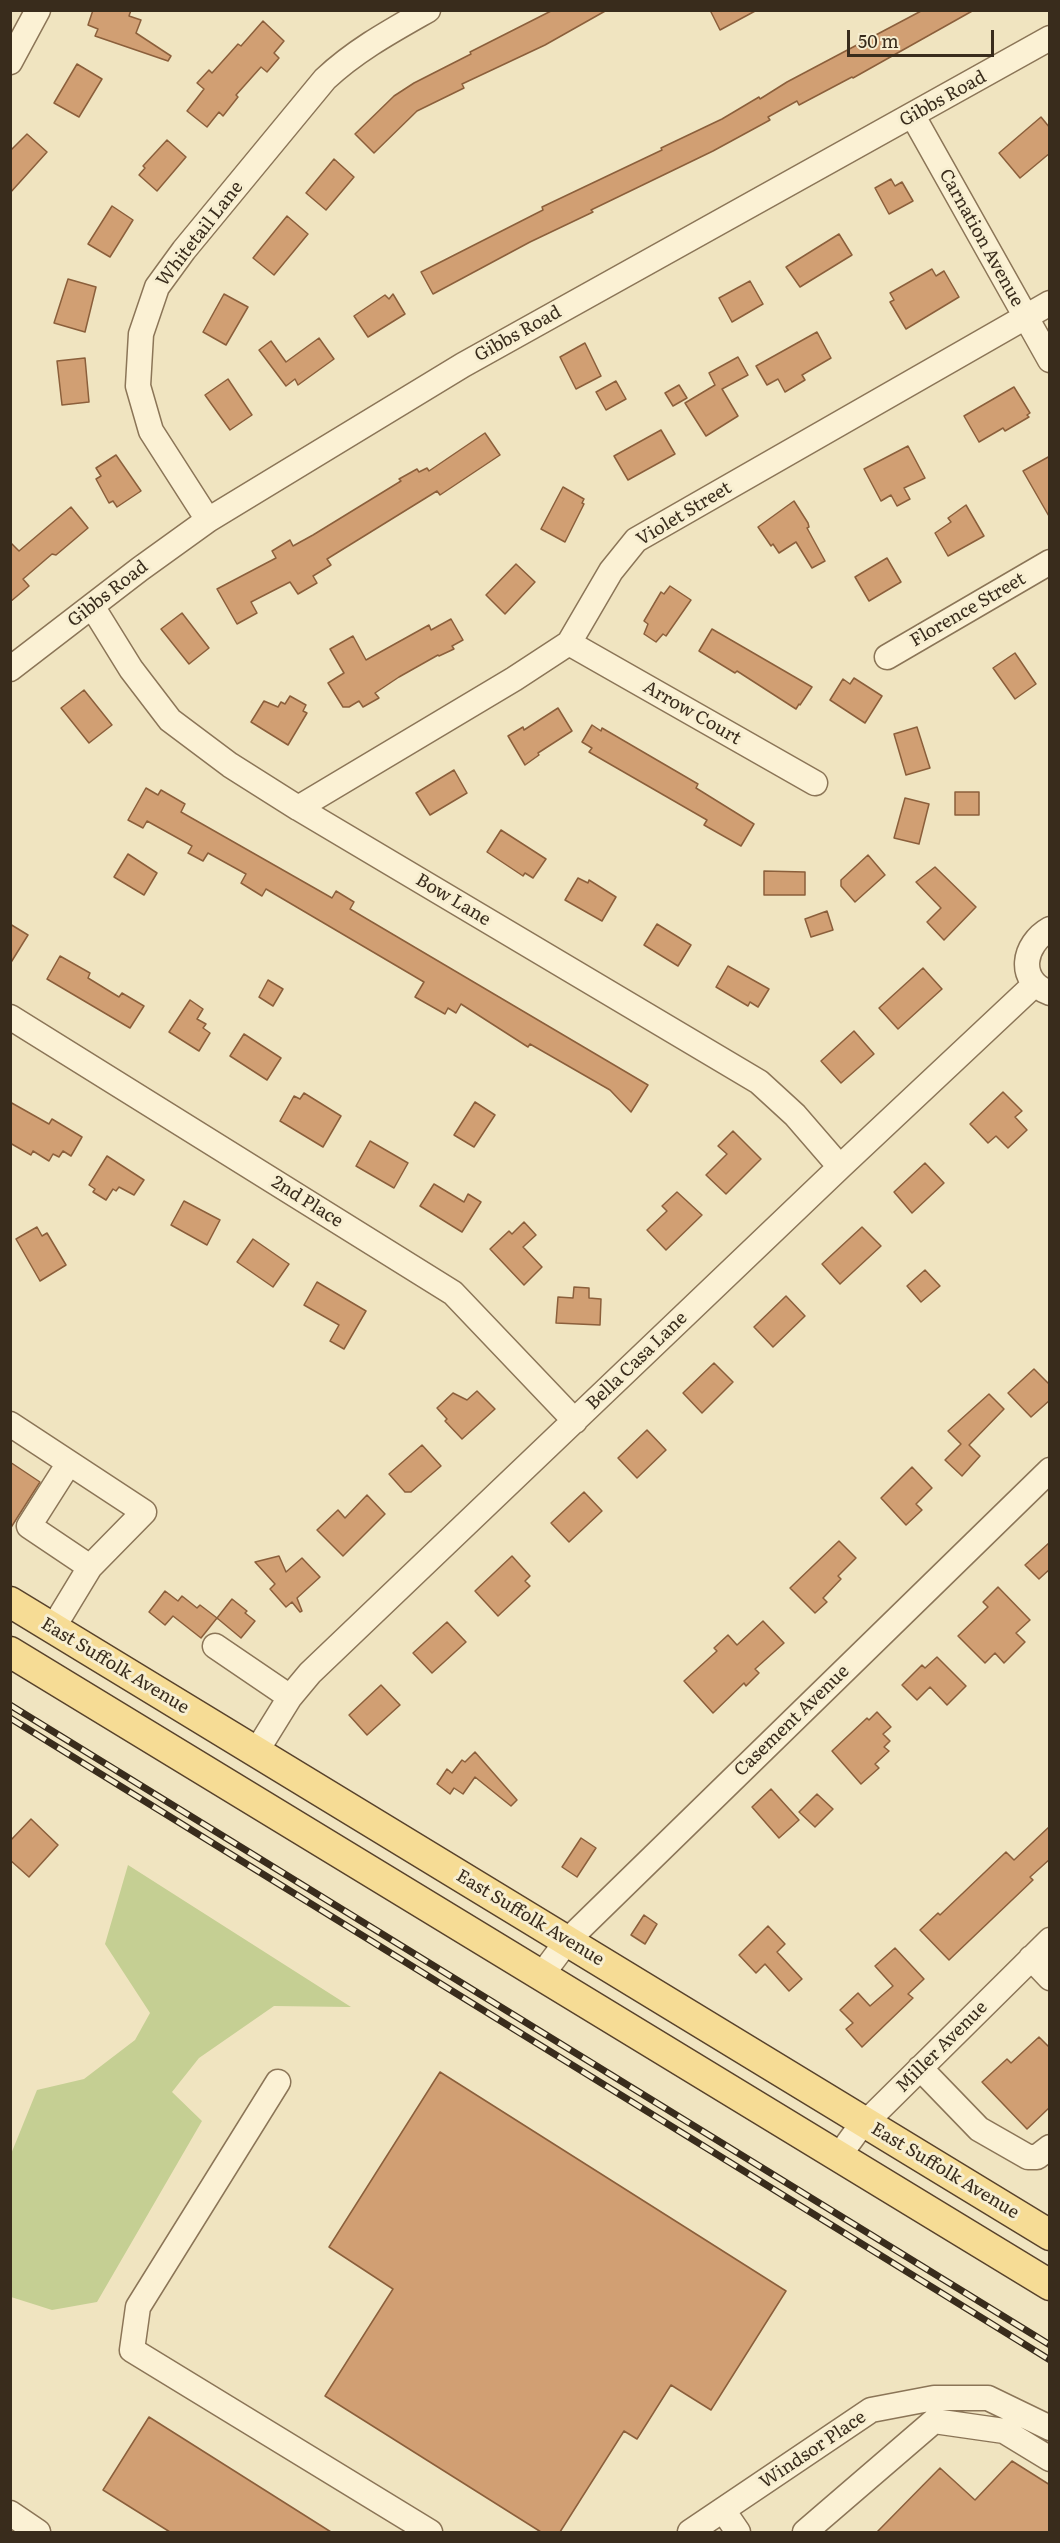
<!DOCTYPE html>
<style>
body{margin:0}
#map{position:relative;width:1060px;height:2543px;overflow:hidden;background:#f0e4c0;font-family:Literata,serif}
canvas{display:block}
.frame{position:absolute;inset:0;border:12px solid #392c1c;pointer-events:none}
.scale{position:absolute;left:847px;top:30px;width:147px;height:27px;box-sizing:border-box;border:3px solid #392c1c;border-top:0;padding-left:8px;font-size:18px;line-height:21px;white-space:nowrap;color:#392c1c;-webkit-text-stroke:4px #f7eed0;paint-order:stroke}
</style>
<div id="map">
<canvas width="1060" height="2543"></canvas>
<div class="frame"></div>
<div class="scale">50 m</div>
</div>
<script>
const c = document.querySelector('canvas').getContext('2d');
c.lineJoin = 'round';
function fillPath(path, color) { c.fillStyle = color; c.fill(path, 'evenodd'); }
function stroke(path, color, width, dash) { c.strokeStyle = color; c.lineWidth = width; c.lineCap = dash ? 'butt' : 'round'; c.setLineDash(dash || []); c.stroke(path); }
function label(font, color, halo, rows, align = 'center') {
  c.font = font + ' Literata,serif'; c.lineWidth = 6; c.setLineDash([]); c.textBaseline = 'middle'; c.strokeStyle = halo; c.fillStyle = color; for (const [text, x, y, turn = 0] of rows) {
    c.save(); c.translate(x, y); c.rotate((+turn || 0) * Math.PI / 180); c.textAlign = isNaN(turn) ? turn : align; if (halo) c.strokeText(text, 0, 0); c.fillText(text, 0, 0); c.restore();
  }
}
const green = new Path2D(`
 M128,1865l223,142 -77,-1 -75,52 -27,34 30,29 -105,181 -45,8 -41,-13v-143l26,-64 47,-11 51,-39 15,-27 -45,-69z`);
const building = new Path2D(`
 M93,10h38l-2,6 12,4 -5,13 35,23 -3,5 -73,-25 3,-7 -10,-4z
 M553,10h54l-62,35 -83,39 2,4 -47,23 -43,42 -19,-19 39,-38 20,-13 57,-29 -1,-2z
 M710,10h47l-37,20z
 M923,10h51l-121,68 -1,-1 -53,28 -2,-4 -29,16 2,3 -57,31 -122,59 2,2 -63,30 -97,52 -12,-22 122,-62 -1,-3 120,-57 -1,-2 61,-29 37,-22 1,2 27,-17z
 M263,21l21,20 -10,12 5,5 -12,14 -6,-5 -25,28 2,2 -15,19 -4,-4 -12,15 -20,-16 17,-22 -7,-6 12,-13 3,3 26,-29 3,2z
 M77,64l25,15 -23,38 -25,-14z
 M1041,117l9,11v25l-30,25 -21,-25z
 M27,134l20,18 -37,41v-42z
 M167,140l19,17 -29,34 -18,-16 6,-7 -2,-2z
 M334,159l20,18 -28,33 -20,-17z
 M891,179l4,7 7,-4 11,19 -24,13 -14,-26z
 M112,206l21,14 -23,37 -22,-13z
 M287,216l21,18 -34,41 -21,-17z
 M839,234l13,21 -52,32 -14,-20z
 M932,269l4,7 8,-5 15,26 -53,32 -16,-27 4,-2 -4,-7z
 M68,279l28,8 -11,45 -31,-9z
 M750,281l13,23 -31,18 -13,-24z
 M224,294l24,13 -22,38 -23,-13z
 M393,294l12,20 -37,23 -14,-21 31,-21 4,4z
 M817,332l14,26 -29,17 3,5 -20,12 -7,-13 -11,6 -11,-19z
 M319,338l15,21 -36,26 -3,-6 -9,7 -27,-36 12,-9 15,21z
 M585,343l16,33 -25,13 -16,-32z
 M738,357l10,18 -26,14 16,27 -32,20 -21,-33 30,-18 -6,-12z
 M85,358l4,44 -27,3 -5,-44z
 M228,379l24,36 -22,15 -25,-35z
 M616,381l10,18 -20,11 -10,-18z
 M679,385l8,13 -14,8 -8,-13z
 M1014,387l16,26 -3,2 2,2 -24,14 -2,-3 -24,14 -15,-26z
 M661,430l14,24 -47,26 -14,-24z
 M485,433l15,22 -60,40 -3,-4 -110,68 4,6 -18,11 4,7 -19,11 -8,-12 -39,20 6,11 -20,11 -20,-35 59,-31 -4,-7 18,-11 3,6 20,-11 88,-54 -2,-2 18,-10 2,3 8,-4 2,3z
 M908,446l17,32 -21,10 6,11 -13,7 -6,-11 -10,6 -17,-32z
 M116,455l25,36 -24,16 -4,-6 -4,2 -13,-24 5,-3 -5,-8z
 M1050,456v62l-27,-47z
 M563,487l21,12 -2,4 2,1 -19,38 -24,-13z
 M794,501l14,22 1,4 -2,1 18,33 -13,7 -16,-26 -17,11 -6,-9 -2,2 -13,-19z
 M966,505l18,31 -36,20 -13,-23 16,-11 -3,-4z
 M71,507l17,21 -32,27 -4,-1 -29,25 6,7 -19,16v-60l9,9z
 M887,558l14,24 -32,19 -14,-24z
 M516,564l19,18 -30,32 -19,-19z
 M670,586l21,14 -25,36 -3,-2 -7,8 -12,-8 4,-10 -4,-3 17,-29 3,2z
 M182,613l27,35 -20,16 -28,-35z
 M451,619l12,21 -11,6 2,3 -15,7 -1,-1 -39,22 -24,16 4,5 -16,9 -4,-6 -10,6h-6l-15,-24 16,-10 -14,-24 23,-13 13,24 63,-35 2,5z
 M712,629l100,58 -12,18 -1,-1 -3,5 -59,-38 -2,2 -36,-22z
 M1015,653l21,31 -21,15 -22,-31z
 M854,678l28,18 -17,27 -35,-23 13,-21 7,5z
 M84,690l28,35 -23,18 -28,-35z
 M290,696l16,9 -3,6 4,2 -19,32 -37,-23 13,-21 14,6 3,-5 4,2z
 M558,708l14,23 -34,22 1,2 -14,10 -17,-29 15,-9 1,3z
 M592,725l9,6 1,-3 96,56 -2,4 58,36 -13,22 -37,-21 3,-5 -118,-68 3,-4 -10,-6z
 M917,727l13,41 -24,7 -12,-41z
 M454,770l13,23 -37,22 -14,-22z
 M146,788l12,7 3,-5 24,14 -4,8 151,86 4,-7 18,11 -4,7 298,176 -17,27 -21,-22 -80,-46 -2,3 -67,-43 -5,9 -8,-5 -3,6 -30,-17 9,-15 -158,-93 -4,7 -21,-13 5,-9 -38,-21 -5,8 -15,-8 4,-7 -45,-25 -4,7 -15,-8z
 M955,792h24v23h-24z
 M905,798l24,6 -10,40 -25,-6z
 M501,830l45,29 -13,19 -8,-5 -2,3 -36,-24z
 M128,854l29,19 -13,22 -30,-18z
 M868,855l17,20 -30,27 -14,-16v-6z
 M935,867l41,40 -32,33 -17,-18 14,-14 -25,-26z
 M764,871l41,1v23h-41z
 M578,878l10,5 1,-3 27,17 -14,24 -37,-21z
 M827,911l6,19 -22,7 -6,-18z
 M10,924l18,11 -18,29z
 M657,924l34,21 -13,21 -34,-21z
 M60,956l30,17 -2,5 31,19 3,-4 22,13 -14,22 -83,-49z
 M728,966l41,23 -11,18 -8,-5 -2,4 -32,-19z
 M923,968l19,21 -44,40 -19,-21z
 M268,980l15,9 -10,17 -14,-9z
 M190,1000l13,9 -6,10 9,5 -3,4 7,5 -11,18 -30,-19z
 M854,1031l20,23 -33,29 -20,-22z
 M244,1034l37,24 -14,22 -37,-24z
 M1003,1092l19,19 -7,6 12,13 -19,18 -12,-12 -8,7 -18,-19z
 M304,1093l37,23 -18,31 -43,-26 14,-25 6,3z
 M10,1102l39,22 3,-5 30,18 -11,19 -8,-5 -4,6 -6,-3 -4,7 -16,-10 -2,4 -21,-12z
 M475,1102l20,13 -21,32 -20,-12z
 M733,1131l28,28 -35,35 -20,-19 21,-21 -9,-8z
 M370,1141l38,22 -14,25 -38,-22z
 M107,1156l37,24 -10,15 -15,-8 -3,4 -3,-2 -7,11 -13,-8 2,-3 -6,-4z
 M925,1163l19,20 -32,30 -18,-21z
 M434,1184l30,18 4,-8 13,8 -19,30 -42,-26z
 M677,1192l25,23 -36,35 -19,-20 20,-19 -5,-5z
 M184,1201l36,19 -13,25 -36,-20z
 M524,1222l12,13 -13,12 19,20 -18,18 -34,-36 19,-18 3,3z
 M37,1227l5,9 5,-3 19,32 -26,16 -24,-42z
 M862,1227l19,19 -41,38 -18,-20z
 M253,1239l36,25 -16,23 -36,-25z
 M925,1270l15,16 -19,16 -14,-16z
 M317,1282l49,29 -22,38 -14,-8 9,-16 -35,-20z
 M574,1287l15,1v10l12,1 -1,26 -44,-2 2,-26 15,1z
 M786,1296l19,20 -32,31 -19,-20z
 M714,1363l19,19 -31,31 -19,-20z
 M1034,1369l16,16v15l-19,17 -23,-24z
 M477,1391l18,18 -33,30 -17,-18 2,-2 -10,-11 16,-15 14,7z
 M989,1394l15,15 -35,36 11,11 -18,20 -17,-16 16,-16 -13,-13z
 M647,1430l19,20 -29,28 -19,-20z
 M422,1445l19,21 -30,26h-6l-16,-18z
 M10,1462l30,20 -30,47z
 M912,1467l20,21 -16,16 6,6 -16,15 -25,-27z
 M584,1492l18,19 -33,31 -18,-19z
 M367,1495l18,19 -42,42 -26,-26 21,-20 7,8z
 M839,1541l17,17 -18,18 3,3 -18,19 4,4 -12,11 -25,-25z
 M1050,1542v27l-11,10 -14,-14z
 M279,1556l7,16 16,-14 18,19 -23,21 5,13 -2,1 -8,-10 -6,5 -16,-18 5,-5 -20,-22z
 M512,1556l18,20 -5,5 5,5 -32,30 -23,-25z
 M998,1587l32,33 -14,13 9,9 -21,21 -9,-10 -10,10 -27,-27 30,-29 -5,-5z
 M165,1591l13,10 4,-5 15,12 3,-3 17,13 15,-19 15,12 -2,2 10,8 -14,17 -24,-20 -16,20 -28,-22 -8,9 -16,-13z
 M763,1621l21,22 -29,26 4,4 -13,13 -2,-3 -31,30 -29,-32 33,-30 -3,-3 14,-13 9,10z
 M447,1622l19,20 -34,31 -19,-20z
 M937,1657l29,29 -19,19 -17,-18 -13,13 -15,-15 20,-20 3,3z
 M381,1685l19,20 -33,30 -18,-20z
 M877,1712l14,15 -8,7 7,7 -6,6 5,4 -14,13 4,4 -18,16 -29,-33 35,-33 2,2z
 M475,1752l42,48 -6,6 -36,-29 -12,17 -9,-6 -4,6 -13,-10 10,-15 5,4 10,-13 3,2z
 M771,1789l28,31 -20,18 -27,-31z
 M817,1794l16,15 -18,18 -16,-15z
 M31,1819l27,26 -29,32 -19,-17v-19z
 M1050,1826v33l-20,18 3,3 -84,80 -29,-30 18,-17 2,2 66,-63 8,8z
 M581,1838l15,10 -19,29 -15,-10z
 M644,1915l13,9 -12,20 -14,-9z
 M768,1926l17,18 -8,8 25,27 -13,12 -24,-27 -9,9 -17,-18z
 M895,1948l29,31 -16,15 5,4 -51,49 -16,-18 7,-6 -13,-13 18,-17 12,13 23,-20 -18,-20z
 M1039,2037l11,11v59l-23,22 -45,-47 25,-23 4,4z
 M440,2072l346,219 -75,119 -40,-25 -34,54 -13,-8 -64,101h-19l-216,-136 68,-107 -64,-42z
 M149,2417l182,115h-161l-67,-42z
 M1012,2461l38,24v47h-173l63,-64 35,32z`);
const minor = new Path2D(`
 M10,62l28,-52
 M913,116l137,244
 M208,520l-57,-89 -13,-45 3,-52 16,-47 27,-37 141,-171c31,-29 66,-48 103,-69
 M92,606l39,63 39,51 60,45 68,43 461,274 36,33 45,52
 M569,643l246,140
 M887,657l163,-95
 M10,669l130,-100 68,-49 255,-155 587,-327
 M298,808l216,-129 55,-36 42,-72 25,-31 414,-237
 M1050,929c-27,15 -34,52 0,64
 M10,1017l443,276 122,128
 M10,1424l134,88 -54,55 -61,-41 40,-63
 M53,1628l37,-61
 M215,1646l75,51
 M256,1752l34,-55 20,-24 530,-506 195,-183
 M1031,1958l19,20
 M541,1976l26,-35 483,-471
 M920,2068l59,61 49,28h9l13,-10
 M278,2082l-140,225 -6,43 298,182
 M838,2157l19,-26 193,-191
 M723,2510l15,22
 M10,2513l28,19
 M690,2532l181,-122 63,-12h54l62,30
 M805,2532l129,-111 70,10 46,28`);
const major = new Path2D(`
 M10,1602l1040,633
 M10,1652l1040,633`);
const rail = new Path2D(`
 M10,1705l1040,640
 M10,1718l1040,642`);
const streetNames = [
 ["Gibbs Road",943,99,-29],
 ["Whitetail Lane",200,234,-52],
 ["Carnation Avenue",981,238,61],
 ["Gibbs Road",518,334,-29],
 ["Violet Street",684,514,-31],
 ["Gibbs Road",108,594,-38],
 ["Florence Street",968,610,-30],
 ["Arrow Court",692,713,30],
 ["Bow Lane",453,900,31],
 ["2nd Place",307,1202,32],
 ["Bella Casa Lane",637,1361,-44],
 ["East Suffolk Avenue",115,1666,31],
 ["Casement Avenue",792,1721,-44],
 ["East Suffolk Avenue",530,1918,31],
 ["Miller Avenue",942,2047,-45],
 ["East Suffolk Avenue",945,2171,31],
 ["Windsor Place",813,2450,-34]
];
fillPath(green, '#c5cf93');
fillPath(building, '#d19f73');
stroke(building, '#8b5f3b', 1.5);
stroke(minor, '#8b7557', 27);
stroke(major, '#58422b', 33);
stroke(minor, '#fbf1d4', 24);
stroke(major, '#f6dc95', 30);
stroke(rail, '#392c1c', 7);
stroke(rail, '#f7eed0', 4.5, [14]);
label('18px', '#392c1c', '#f7eed0', streetNames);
</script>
